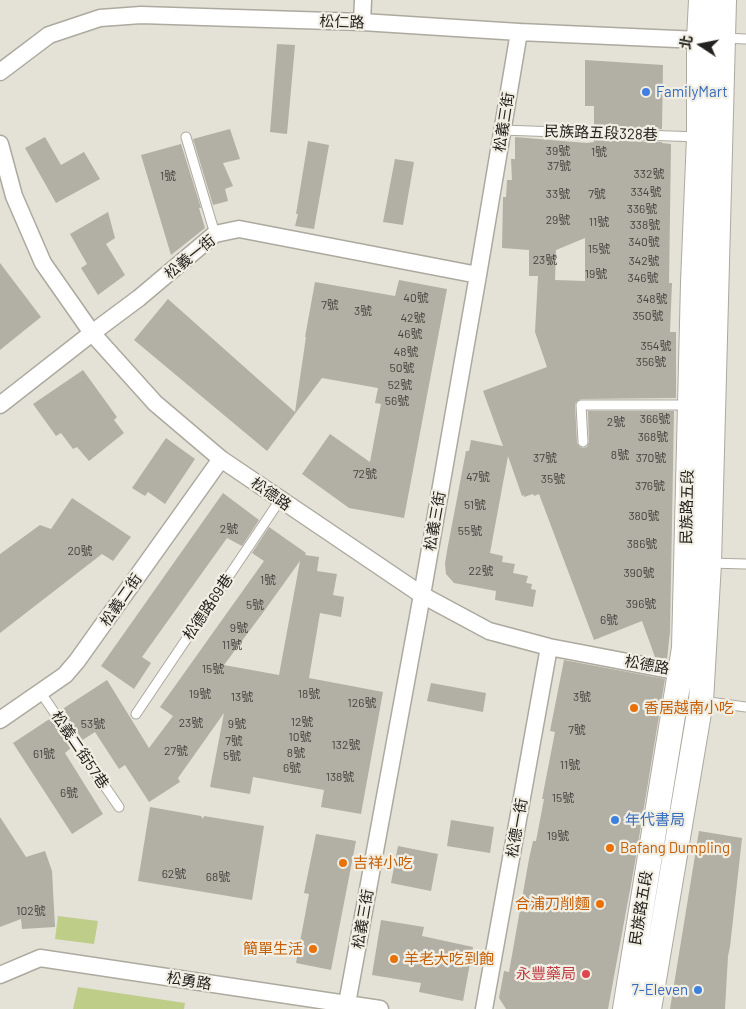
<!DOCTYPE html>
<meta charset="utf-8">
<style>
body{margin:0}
#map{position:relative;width:746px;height:1009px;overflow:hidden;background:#e4e1d6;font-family:Barlow,"Noto Sans TC",sans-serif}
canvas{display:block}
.north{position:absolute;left:676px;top:20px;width:50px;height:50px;-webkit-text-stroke:4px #f1eee3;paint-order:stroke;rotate:281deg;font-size:14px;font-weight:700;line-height:20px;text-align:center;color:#22211d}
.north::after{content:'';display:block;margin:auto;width:18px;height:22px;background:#22211d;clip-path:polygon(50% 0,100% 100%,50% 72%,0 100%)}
</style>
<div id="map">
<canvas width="746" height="1009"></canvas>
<div class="north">北</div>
</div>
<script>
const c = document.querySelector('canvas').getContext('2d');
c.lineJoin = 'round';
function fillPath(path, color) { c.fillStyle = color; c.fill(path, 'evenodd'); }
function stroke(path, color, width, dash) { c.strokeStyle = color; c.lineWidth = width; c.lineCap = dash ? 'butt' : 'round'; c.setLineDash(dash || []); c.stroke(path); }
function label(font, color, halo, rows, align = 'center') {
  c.font = font + ' Barlow,"Noto Sans TC",sans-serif'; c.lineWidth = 4.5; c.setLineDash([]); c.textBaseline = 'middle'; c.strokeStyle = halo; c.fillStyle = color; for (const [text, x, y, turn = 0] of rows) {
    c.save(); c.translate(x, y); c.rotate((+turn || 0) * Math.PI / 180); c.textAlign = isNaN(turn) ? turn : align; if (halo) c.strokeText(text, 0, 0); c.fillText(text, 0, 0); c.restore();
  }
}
const green = new Path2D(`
 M58,916l40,5 -4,23 -39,-5z
 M78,987l107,16 -1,6h-111z`);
const building = new Path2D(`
 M277,44l18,1 -8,89 -17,-2z
 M585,60l78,5 -1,64 -68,-2v-21h-9z
 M230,129l10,30 -17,4 10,23 -8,3 3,12 -15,4 -20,-66z
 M45,137l16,28 23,-13 16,27 -44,24 -31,-55z
 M515,137l72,6 7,-1v-2l68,2v1l9,1 -2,139h3l-2,49h6v66l-95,1 -5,3 -1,3 2,38 3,4 3,1 4,-1 2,-5 -1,-31h86l-4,221 -3,27 -12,-2 -13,-36 -48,19 -55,-146 -5,2 -1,-2 -9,3v-2l-2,1 -14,-40 -18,97 13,3 -1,6 13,2 -2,9 15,3 -2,7 6,1 -1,5 5,1 -3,17 -38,-7 1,-9 -42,-8 -8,-9 -1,-10 2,-13 19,-100h3l2,-11 32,6 -20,-55 64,-24 -12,-35 3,-56h-9v-26l-27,-2 1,-51h3l1,-17h5l-1,-21h4zM585,238v43l-30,-1 1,-30z
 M308,141l21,4 -15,84 -19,-3 3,-12h-2z
 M181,144l20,64h-2l6,20 -34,27 -30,-100z
 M395,159l19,3 -11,63 -20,-3z
 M108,212l7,26 -9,6 19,31 -27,20 -17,-27 6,-4 -17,-30z
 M0,263l41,54 -41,33z
 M399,280l48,9 -43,229 -55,-10 -47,-34 28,-40 40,28 11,-58 -6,-1 3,-15 -56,-10 -55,73 -133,-111 34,-41 127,113 11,-75h-1l10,-55 80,14z
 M83,370l34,47 -3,3 10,13 -35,28 -12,-14 -4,2 -12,-16 -5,3 -23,-32z
 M166,438l29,21 -30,45 -17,-12 -3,4 -13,-8z
 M223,493l36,27 -17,26 -15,-8 -85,119 9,6 -17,26 -33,-23z
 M72,498l59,39 -18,24 -11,-7 -102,79v-79l40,-29 11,4z
 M269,527l37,26 -1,2 14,2 -2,14 20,3 -4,21 11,2 -3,20 -21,-4 -11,65 74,14 -22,122 -40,-7 3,-17 -71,-13 -3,17 -40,-7 14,-74 -46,65 2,4 -31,20 -24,-37 -6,4 -24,-37 -14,9 -20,-29v-2l46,-30 42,68 24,-32 -13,-9 104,-146 -12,-8zM300,561l-21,114 -55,-10 38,-51z
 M564,660l101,19 -31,189 -26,141h-102l-7,-11 5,-27 5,1 20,-113 4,-18h3l8,-42h-2l13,-67 -5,-1z
 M431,683l55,10 -3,19 -56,-11z
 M51,718l20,30 -6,5 38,61 -31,20 -59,-91z
 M150,807l51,9 2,3 1,-3 60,10 -12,74 -114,-19z
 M0,817l26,40 19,-6 7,20 3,56 -33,2 -1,-10 -21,8z
 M451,820l43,7 -4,26 -43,-7z
 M699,831l43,7 -12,109 -2,9 -3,53h-55z
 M316,834l40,7 -25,129 -35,-7 13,-69 -5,-1z
 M398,846l40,8 -7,37 -40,-8z
 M381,920l43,7 -2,9 51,11 -10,54 -44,-9 2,-9 -49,-8z`);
const service = new Path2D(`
 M699,40l24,-2 23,1
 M502,130l197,7
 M186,137l29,97
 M583,442l-2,-37h108
 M709,563l37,1
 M41,693l78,114
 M702,701l44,6
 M136,714l144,-214`);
const minor = new Path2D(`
 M362,22l1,-22
 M0,72l49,-37 51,-17 41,-3 221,7 157,10 180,8
 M0,144l14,52 29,67 49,70 63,70 66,56 201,136 67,36 60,16 131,25
 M0,405l92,-72 47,-35 76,-64 24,-5 239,46
 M0,720l65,-45 12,-14 144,-202
 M0,975l40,-17 340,51
 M346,1009l76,-414 56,-320 41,-243
 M484,1009l65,-362`);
const secondary = new Path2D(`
 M625,1009l59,-361 9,-365 6,-146v-97l2,-40
 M649,1009l52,-308 8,-138 15,-563`);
const markers = [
 [646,92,5,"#3f7fe0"],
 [634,708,5,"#e8710a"],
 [615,820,5,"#3f7fe0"],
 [610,848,5,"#e8710a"],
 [343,863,5,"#e8710a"],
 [600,904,5,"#e8710a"],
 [313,949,5,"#e8710a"],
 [394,959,5,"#e8710a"],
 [586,974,5,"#e0444e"],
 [698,990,5,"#3f7fe0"]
];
const numberNames = [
 ["39號",558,151],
 ["1號",599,152],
 ["37號",559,166],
 ["332號",649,174],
 ["1號",168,176],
 ["334號",646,192],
 ["33號",558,194],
 ["7號",597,194],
 ["336號",642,209],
 ["29號",558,220],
 ["11號",599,222],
 ["338號",645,225],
 ["340號",644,242],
 ["15號",599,249],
 ["23號",545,260],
 ["342號",644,261],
 ["19號",596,274],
 ["346號",643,278],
 ["40號",416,298],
 ["348號",652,299],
 ["7號",330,305],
 ["3號",363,311],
 ["350號",648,316],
 ["42號",413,318],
 ["46號",410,334],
 ["354號",656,346],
 ["48號",406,352],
 ["356號",651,362],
 ["50號",402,368],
 ["52號",400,385],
 ["56號",397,401],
 ["366號",655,419],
 ["2號",616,422],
 ["368號",653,437],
 ["8號",620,455],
 ["37號",545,458],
 ["370號",651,458],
 ["72號",365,474],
 ["47號",478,477],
 ["35號",553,479],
 ["376號",650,486],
 ["51號",475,505],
 ["380號",644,516],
 ["2號",229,529],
 ["55號",470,531],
 ["386號",642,544],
 ["20號",80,551],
 ["22號",481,571],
 ["390號",639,573],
 ["1號",268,580],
 ["396號",641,604],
 ["5號",255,605],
 ["6號",609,620],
 ["9號",239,628],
 ["11號",232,645],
 ["15號",213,669],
 ["19號",200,694],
 ["18號",309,694],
 ["13號",242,697],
 ["3號",582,697],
 ["126號",362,703],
 ["12號",302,722],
 ["23號",191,723],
 ["53號",93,724],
 ["9號",237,724],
 ["7號",577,730],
 ["10號",300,737],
 ["7號",234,741],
 ["132號",346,745],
 ["27號",176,751],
 ["8號",296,753],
 ["61號",44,754],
 ["5號",232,756],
 ["11號",570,765],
 ["6號",292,768],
 ["138號",340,777],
 ["6號",69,793],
 ["15號",563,798],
 ["19號",558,836],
 ["62號",174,874],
 ["68號",218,877],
 ["102號",31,911]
];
const streetNames = [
 ["松仁路",342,22,2],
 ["松義三街",504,122,-81],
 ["民族路五段328巷",601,133,2],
 ["松義一街",190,257,-39],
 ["松德路",271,494,35],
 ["民族路五段",687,507,-89],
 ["松義三街",435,521,-80],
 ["松義二街",121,600,-55],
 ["松德路69巷",208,607,-56],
 ["松德路",647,665,10],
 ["松義二街57巷",80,750,56],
 ["松德一街",517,828,-80],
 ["民族路五段",641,908,-81],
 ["松義三街",363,919,-80],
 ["松勇路",189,981,9]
];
const shopNames = [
 ["FamilyMart",656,92],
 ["年代書局",625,820],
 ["7-Eleven",688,990,"right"]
];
const foodNames = [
 ["香居越南小吃",644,708],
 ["Bafang Dumpling",620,848],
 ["吉祥小吃",353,863],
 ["合浦刀削麵",590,904,"right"],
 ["簡單生活",303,949,"right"],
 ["羊老大吃到飽",404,959]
];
const healthNames = [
 ["永豐藥局",576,974]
];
fillPath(green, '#becd88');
fillPath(building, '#b2afa5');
stroke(service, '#aca99f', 11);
stroke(minor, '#aca99f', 19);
stroke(secondary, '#aca99f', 26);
stroke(service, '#fff', 9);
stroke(minor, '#fff', 16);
stroke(secondary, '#fff', 24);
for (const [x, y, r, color] of markers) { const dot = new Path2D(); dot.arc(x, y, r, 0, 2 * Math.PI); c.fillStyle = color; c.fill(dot); stroke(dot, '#f1eee3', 2); }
label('12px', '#46443f', null, numberNames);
label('15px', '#22211d', '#f1eee3', streetNames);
label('15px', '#366cbe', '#f1eee3', shopNames, 'left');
label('15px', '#c56008', '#f1eee3', foodNames, 'left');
label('15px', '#be3a42', '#f1eee3', healthNames, 'right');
</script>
